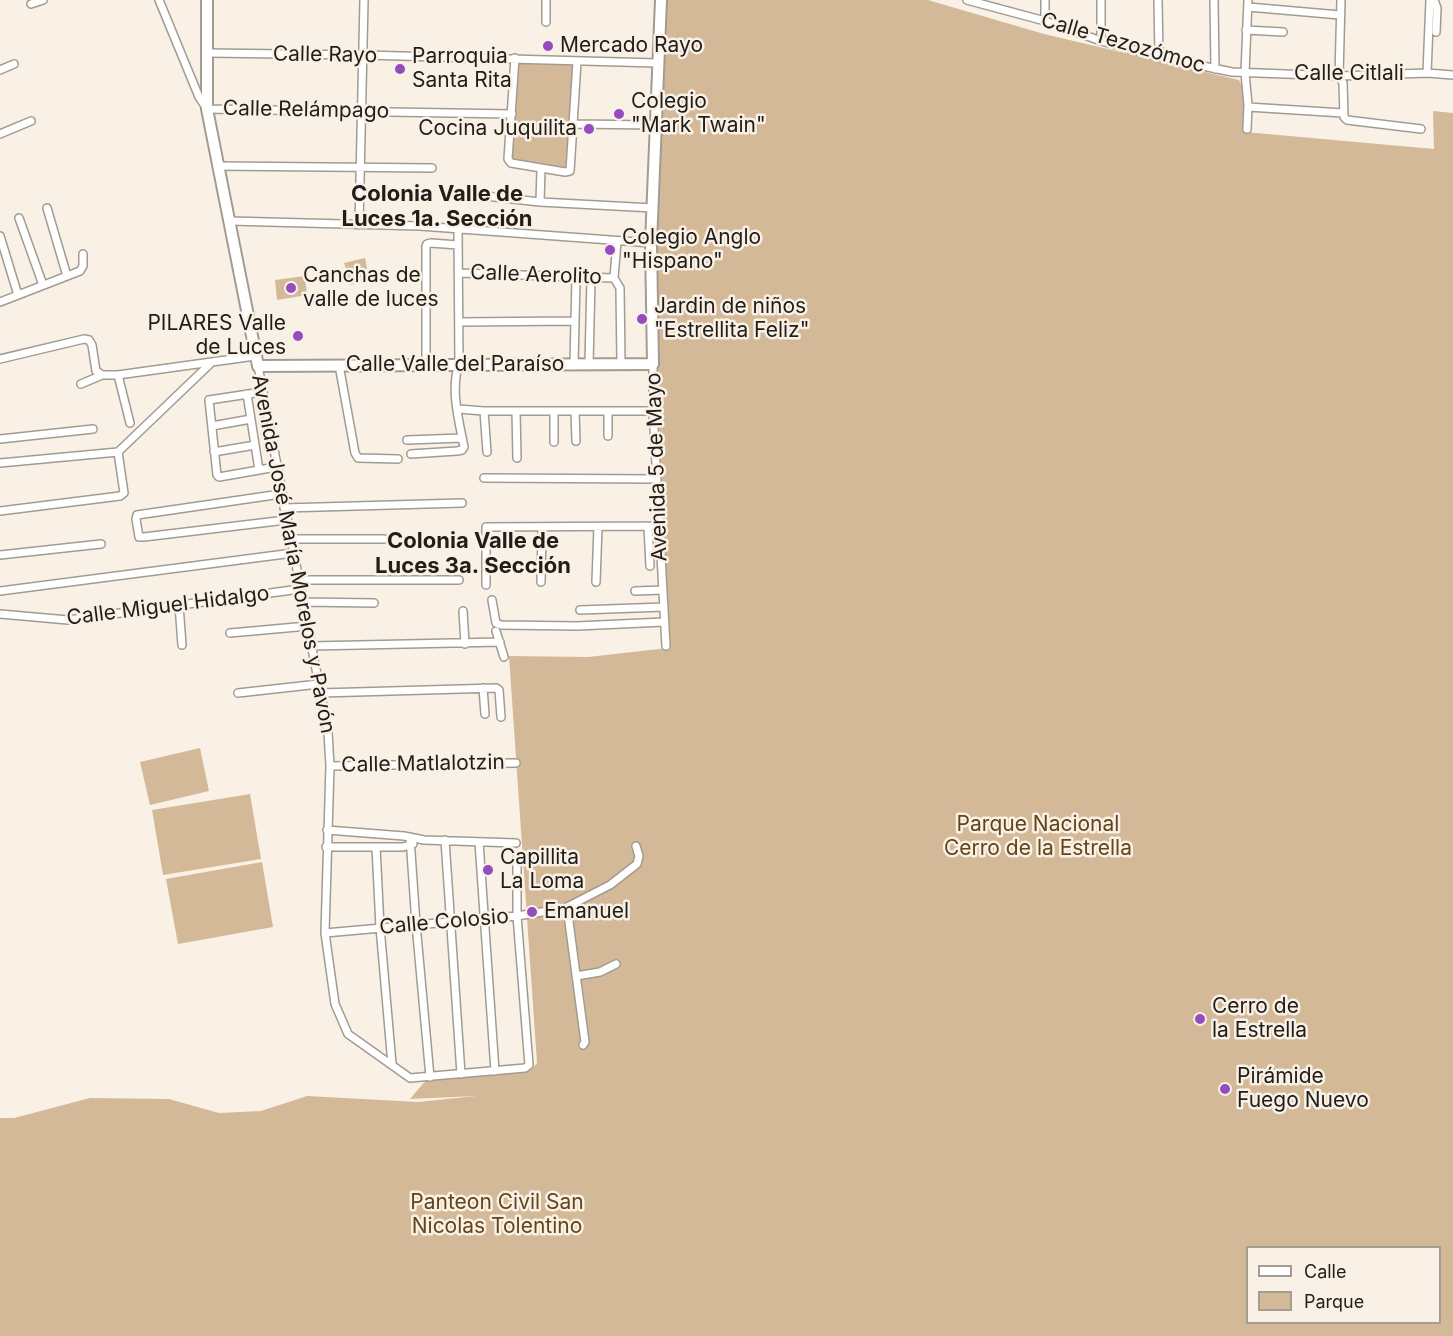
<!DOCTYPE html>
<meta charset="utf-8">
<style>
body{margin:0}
#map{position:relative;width:1453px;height:1336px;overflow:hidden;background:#f9f1e6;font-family:Inter,sans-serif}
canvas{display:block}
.legend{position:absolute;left:1246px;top:1246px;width:195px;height:78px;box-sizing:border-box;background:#f9f1e6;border:2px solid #a39d94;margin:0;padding:8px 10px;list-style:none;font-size:18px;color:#211e1a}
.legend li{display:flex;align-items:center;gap:12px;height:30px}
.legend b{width:30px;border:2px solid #a39d94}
</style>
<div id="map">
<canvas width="1453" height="1336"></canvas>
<ul class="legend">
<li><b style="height:8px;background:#fff"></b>Calle</li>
<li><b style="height:16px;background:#d4b998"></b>Parque</li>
</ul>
</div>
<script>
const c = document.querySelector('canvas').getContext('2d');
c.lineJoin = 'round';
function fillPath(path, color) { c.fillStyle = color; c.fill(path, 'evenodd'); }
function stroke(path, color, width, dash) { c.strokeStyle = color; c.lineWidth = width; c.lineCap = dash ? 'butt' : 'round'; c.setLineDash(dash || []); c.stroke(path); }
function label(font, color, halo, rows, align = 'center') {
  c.font = font + ' Inter,sans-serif'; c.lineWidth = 5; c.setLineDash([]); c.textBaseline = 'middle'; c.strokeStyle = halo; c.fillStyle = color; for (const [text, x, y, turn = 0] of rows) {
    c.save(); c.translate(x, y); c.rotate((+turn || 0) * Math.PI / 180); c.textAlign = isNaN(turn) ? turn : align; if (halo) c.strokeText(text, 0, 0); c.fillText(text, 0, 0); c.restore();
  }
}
const green = new Path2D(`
 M664,0h264l116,34 195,46 6,12v40l189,17 -1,-38 20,2v1223h-1453v-218h14l76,-20 79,1 50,14 42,-2 46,-15 111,6 58,-6 -66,3 17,-20 97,-7 7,-2 6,-7 -28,-407 79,1 80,-9 -7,-122 -9,-283zM1248,1248h192v74h-192z
 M517,61l56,2 -4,106 -57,-8z
 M365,258l2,10 -9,14 -7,3 -7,-22z
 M305,276l2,19 -30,5 -2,-20z
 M200,748l9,43 -59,14 -10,-43z
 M250,794l11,65 -98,16 -11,-65z
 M262,862l11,65 -95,17 -12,-65z`);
const street = new Path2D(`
 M159,0l40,97 8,12 305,5
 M546,0v22
 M967,0l78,21 56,20 58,16 73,15 107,4 88,-3 26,2
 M1101,0v41
 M1158,0l1,57
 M1214,0l1,69
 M1341,0l-2,76 4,7 1,34 3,3 74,9
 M1434,0l3,8 -1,24
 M31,4l12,-4
 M1248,7l92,8
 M1045,21v-21
 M1246,30l37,2
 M208,53l156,2 293,8
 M515,58l-7,101 3,4 54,9 5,-1 7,-109
 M0,70l14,-6
 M1427,73l3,-73
 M1248,107l95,6
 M574,124l81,1
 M1247,129l1,-24 -3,-32 3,-73
 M0,134l31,-13
 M217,166l215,2
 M458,193l82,9 113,6
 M540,202l1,-33
 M47,208l20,68
 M19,218l24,67
 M230,221l190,5 231,17
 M359,225l5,-225
 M0,236l18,59
 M617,241l-3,37 6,10 1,75
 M459,273l155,5
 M0,302l80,-31 3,-5v-12
 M459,322l116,-1
 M0,359l84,-20 5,1 3,5 4,26 6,4
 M426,364v-118l1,-2 4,-1 27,2
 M574,364l2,-86
 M589,364l2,-85
 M653,364v47l13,235
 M339,365l16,88 3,5 40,1
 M258,366l70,366 2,34 -5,167 10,71 13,30 62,44 115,-10 4,-3 -12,-149v-59
 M118,375l12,48
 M81,384l21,-9h16l137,-19
 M262,392l-53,8 8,75 2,2 57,-10
 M247,394l12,76
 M458,409l26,2h169
 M484,411l3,41
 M516,411l1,47
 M575,411l1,30
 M608,411v25
 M212,426l39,-7
 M0,439l93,-10
 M407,440l55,-2
 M554,442v-31
 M214,452l41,-7
 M411,454l46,-3 5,-1 2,-3c-5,-26 -14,-58 -5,-83l-1,-135
 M0,463l118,-11 93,-89
 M484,478l172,1
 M281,494l-144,21 -1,4 3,18h5l142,-17
 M284,508l178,-5
 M0,511l120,-15 4,-3 -6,-41
 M648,526l2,40
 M290,539h94
 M0,555l101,-11
 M299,580h160
 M541,582l1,-55
 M596,582l2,-55
 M486,585v-58l173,-1
 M0,591l293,-38
 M635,591l28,-1
 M492,600l4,23 5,2 76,1 87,-4
 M303,602l71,1
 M179,605l3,40
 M580,610l84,-3
 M463,611l2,33
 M0,614l68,6 232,-31
 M496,631l8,26
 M230,633l78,-7
 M312,646l188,-4
 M483,688l2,26
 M238,693l81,-9
 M321,693l175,-5 3,2 2,27
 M330,766l186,-3
 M327,830l77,6 20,4 92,3
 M410,838l6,86 14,153
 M445,840l16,234
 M479,842l16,229
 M326,847h77l10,-3
 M376,847l4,80 12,137
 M567,907l18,135 -2,3
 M325,933l192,-17 37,-6 13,-3 43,-22 27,-21 2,-8 -3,-10
 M576,976l24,-4 16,-8`);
const secondary = new Path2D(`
 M207,0v109l51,257 395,-2 -2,-121 10,-243`);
const markers = [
 [548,46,6,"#954cbe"],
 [400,69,6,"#954cbe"],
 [619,114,6,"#954cbe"],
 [589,129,6,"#954cbe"],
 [610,250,6,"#954cbe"],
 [291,288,6,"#954cbe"],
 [642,319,6,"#954cbe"],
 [298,336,6,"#954cbe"],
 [488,870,6,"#954cbe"],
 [532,912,6,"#954cbe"],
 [1200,1019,6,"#954cbe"],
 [1225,1089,6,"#954cbe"]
];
const streetNames = [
 ["Calle Tezozómoc",1123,43,16],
 ["Calle Rayo",325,55,1],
 ["Calle Citlali",1349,74],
 ["Calle Relámpago",306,110,1],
 ["Calle Aerolito",536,275,2],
 ["Calle Valle del Paraíso",455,365],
 ["Avenida 5 de Mayo",657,467,-92],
 ["Avenida José María Morelos y Pavón",293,554,79],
 ["Calle Miguel Hidalgo",168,606,-7],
 ["Calle Matlalotzin",423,764,-1],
 ["Calle Colosio",444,922,-5]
];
const poiNames = [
 ["Mercado Rayo",560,46],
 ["Parroquia",412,57],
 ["Santa Rita",412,81],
 ["Colegio",631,102],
 ["\"Mark Twain\"",631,126],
 ["Cocina Juquilita",577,129,"right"],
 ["Colegio Anglo",622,238],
 ["\"Hispano\"",622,262],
 ["Canchas de",303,276],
 ["valle de luces",303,300],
 ["Jardin de niños",654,307],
 ["\"Estrellita Feliz\"",654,331],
 ["PILARES Valle",286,324,"right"],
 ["de Luces",286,348,"right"],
 ["Capillita",500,858],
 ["La Loma",500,882],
 ["Emanuel",544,912],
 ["Cerro de",1212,1007],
 ["la Estrella",1212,1031],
 ["Pirámide",1237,1077],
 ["Fuego Nuevo",1237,1101]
];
const parkNames = [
 ["Parque Nacional",1038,825],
 ["Cerro de la Estrella",1038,849],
 ["Panteon Civil San",497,1203],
 ["Nicolas Tolentino",497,1227]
];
const neighbourhoodNames = [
 ["Colonia Valle de",437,194],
 ["Luces 1a. Sección",437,219],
 ["Colonia Valle de",473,541],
 ["Luces 3a. Sección",473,566]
];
fillPath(green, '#d4b998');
stroke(street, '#a39b91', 10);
stroke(secondary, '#a39b91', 14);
stroke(street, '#fff', 7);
stroke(secondary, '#fff', 10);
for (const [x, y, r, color] of markers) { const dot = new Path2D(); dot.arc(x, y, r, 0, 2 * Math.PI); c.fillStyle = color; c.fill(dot); stroke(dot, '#f9f1e6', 2); }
label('21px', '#211e1a', '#f9f1e6', streetNames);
label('21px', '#211e1a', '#f9f1e6', poiNames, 'left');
label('21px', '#634519', '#f9f1e6', parkNames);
label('bold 22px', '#211e1a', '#f9f1e6', neighbourhoodNames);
</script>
